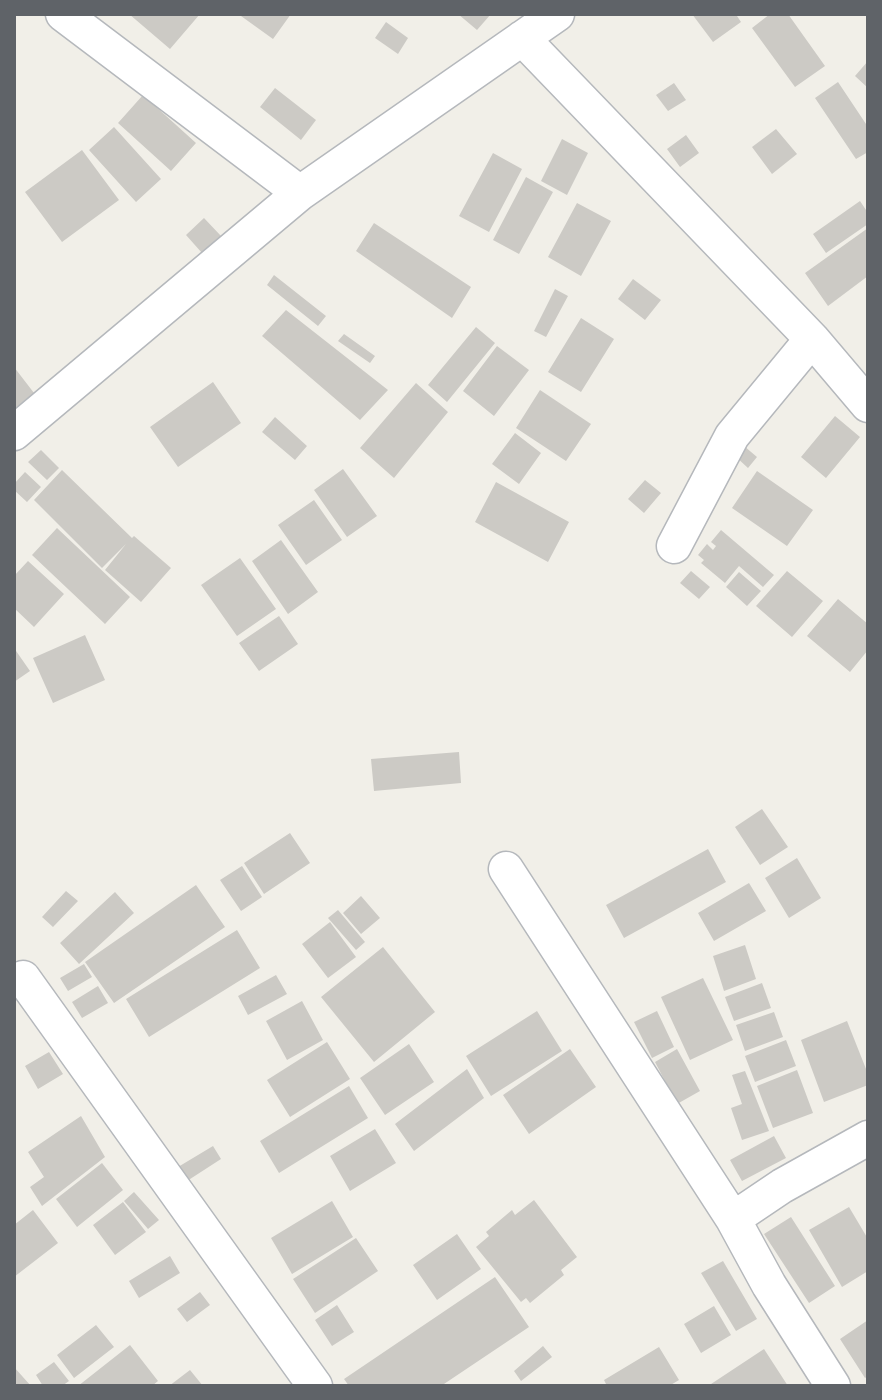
<!DOCTYPE html>
<style>
body{margin:0}
#map{position:relative;width:882px;height:1400px;overflow:hidden;background:#f1efe8;font-family:Barlow,sans-serif}
canvas{display:block}
.frame{position:absolute;inset:0;border:16px solid #5f6368;pointer-events:none}
</style>
<div id="map">
<canvas width="882" height="1400"></canvas>
<div class="frame"></div>
</div>
<script>
const c = document.querySelector('canvas').getContext('2d');
c.lineJoin = 'round';
function fillPath(path, color) { c.fillStyle = color; c.fill(path, 'evenodd'); }
function stroke(path, color, width, dash) { c.strokeStyle = color; c.lineWidth = width; c.lineCap = dash ? 'butt' : 'round'; c.setLineDash(dash || []); c.stroke(path); }
const building = new Path2D(`
 M129,14h71l-30,35z
 M243,14h48l-18,25 -32,-23z
 M458,14h33l-14,16z
 M692,14h48l-3,2 4,6 -28,20z
 M770,14h18l37,52 -30,21 -43,-59z
 M386,22l22,16 -10,16 -23,-16z
 M868,61v27l-13,-12z
 M838,82l30,45v25l-12,7 -41,-61z
 M674,83l12,17 -18,11 -12,-16z
 M275,88l41,32 -15,20 -41,-33z
 M143,95l53,48 -25,28 -53,-48z
 M114,127l47,52 -25,23 -47,-52z
 M776,129l21,25 -25,20 -20,-27z
 M686,135l13,18 -19,14 -13,-18z
 M562,139l26,14 -21,42 -26,-14z
 M82,150l37,50 -57,42 -37,-50z
 M493,153l29,16 -33,63 -30,-16z
 M526,177l27,15 -34,62 -26,-14z
 M860,201l8,12v11l-42,29 -13,-19z
 M577,203l34,18 -30,55 -33,-19z
 M204,218l17,18 -19,17 -16,-18z
 M374,223l97,64 -19,31 -96,-67z
 M868,228v48l-40,30 -23,-33z
 M274,275l52,41 -8,10 -51,-41z
 M633,279l28,21 -16,20 -27,-21z
 M555,289l13,7 -22,41 -12,-6z
 M286,310l102,80 -28,30 -98,-84z
 M581,318l33,21 -33,53 -33,-20z
 M476,327l19,16 -48,59 -19,-17z
 M344,334l31,22 -5,7 -32,-22z
 M497,346l32,24 -35,46 -31,-25z
 M14,367l20,26 -20,16z
 M213,382l28,41 -63,44 -28,-40z
 M416,383l32,29 -54,66 -34,-30z
 M540,390l51,34 -25,37 -50,-33z
 M835,416l25,21 -34,41 -25,-21z
 M275,417l32,29 -12,14 -33,-28z
 M515,433l26,20 -22,31 -27,-20z
 M744,446l13,11 -9,11 -13,-12z
 M41,450l18,18 -12,12 -19,-18z
 M343,469l34,47 -30,21 -33,-47z
 M62,470l70,68 2,-2 37,32 -30,34 -36,-32 21,-26 -24,24 -68,-68z
 M757,471l56,39 -26,36 -55,-38z
 M25,472l16,15 -14,15 -13,-12v-6z
 M645,480l16,13 -17,20 -16,-14z
 M496,482l73,40 -21,40 -73,-40z
 M314,500l28,40 -36,25 -28,-40z
 M57,528l73,69 -25,27 -73,-69z
 M721,530l53,45 -11,12 -24,-21 -14,17 -24,-20 3,-3 -6,-5 9,-11 6,6 3,-4 -5,-4z
 M281,540l37,52 -30,22 -36,-53z
 M240,558l36,51 -39,27 -36,-51z
 M28,561l36,33 -30,33 -20,-19v-32z
 M691,571l19,16 -11,12 -19,-16z
 M787,571l36,30 -31,36 -36,-31z
 M739,572l22,19 -14,15 -21,-19z
 M838,599l30,25v26l-18,22 -43,-36z
 M279,616l19,28 -39,27 -20,-28z
 M85,635l20,45 -52,23 -20,-45z
 M14,648l16,23 -16,11z
 M459,752l2,31 -87,8 -3,-32z
 M762,809l26,38 -28,18 -25,-38z
 M290,833l20,30 -46,31 -20,-31z
 M708,849l18,33 -102,56 -18,-33z
 M797,858l24,40 -32,20 -24,-40z
 M242,866l20,31 -21,14 -21,-31z
 M749,883l17,28 -52,30 -16,-28z
 M196,885l29,42 -111,76 -29,-41z
 M66,891l12,10 -25,26 -11,-10z
 M115,892l19,21 -55,51 -19,-21z
 M361,896l19,22 -19,16 -18,-21z
 M338,910l27,32 -9,8 -28,-32z
 M330,922l26,35 -28,21 -26,-34z
 M237,930l23,38 -111,69 -23,-38z
 M745,945l11,34 -32,12 -11,-35z
 M383,947l52,65 -61,50 -53,-65z
 M84,964l8,13 -24,14 -8,-13z
 M276,975l11,19 -39,21 -10,-19z
 M703,978l30,62 -43,20 -29,-63z
 M762,983l9,25 -37,13 -9,-24z
 M98,986l10,17 -26,15 -10,-16z
 M302,1001l21,39 -36,20 -21,-39z
 M537,1011l25,40 -71,45 -25,-40z
 M657,1011l17,36 -22,11 -18,-36z
 M774,1012l9,25 -38,14 -9,-26z
 M847,1021l21,53v11l-44,17 -23,-62z
 M786,1040l10,26 -41,16 -10,-26z
 M327,1042l23,37 -60,38 -23,-37z
 M409,1044l25,38 -49,33 -25,-37z
 M570,1049l26,38 -67,47 -26,-39z
 M677,1049l23,42 -23,13 -22,-42z
 M49,1052l14,22 -25,15 -13,-23z
 M467,1069l17,29 -70,53 -19,-27z
 M797,1070l16,43 -40,15 -16,-42z
 M745,1071l24,60 -27,9 -11,-32 11,-4 -10,-29z
 M349,1086l19,32 -89,55 -19,-32z
 M81,1116l24,41 -63,49 -12,-19 14,-10 -16,-25z
 M375,1129l21,34 -46,28 -20,-35z
 M774,1136l12,22 -44,23 -12,-21z
 M213,1146l8,13 -34,22 -9,-14z
 M102,1163l21,27 -46,37 -21,-28z
 M134,1192l25,28 -11,9 -24,-28z
 M534,1200l43,57 -16,13 3,5 -34,28 -4,-5 -5,4 -45,-55 13,-11 -3,-4 26,-22 3,5z
 M332,1201l21,36 -61,37 -21,-36z
 M123,1202l23,30 -31,23 -22,-30z
 M849,1207l19,32v32l-26,16 -33,-57z
 M33,1210l25,33 -44,34v-52z
 M791,1217l44,69 -26,17 -45,-69z
 M457,1234l24,35 -44,31 -24,-35z
 M356,1238l22,33 -63,42 -22,-34z
 M170,1256l10,17 -41,25 -10,-17z
 M723,1261l34,58 -21,12 -35,-58z
 M495,1277l34,50 -88,59h-92l-5,-7z
 M200,1292l10,13 -23,17 -10,-13z
 M337,1305l17,27 -22,14 -17,-26z
 M714,1306l17,29 -30,18 -17,-29z
 M868,1320v56l-3,2 -25,-39z
 M96,1325l18,22 -40,31 -17,-23z
 M130,1345l28,36 -6,5h-74z
 M543,1346l9,11 -31,24 -7,-10z
 M659,1347l20,33 -10,6h-62l-3,-6z
 M764,1349l24,37h-80z
 M54,1362l15,19 -7,5h-19l-7,-11z
 M14,1367l17,19h-17z
 M190,1370l13,16h-34z`);
const minor = new Path2D(`
 M63,14l237,179
 M522,38l290,301 56,66
 M14,433l286,-240 257,-179
 M674,546l58,-110 80,-97
 M506,869l227,350
 M23,978l292,408
 M833,1386l-64,-101 -36,-66 49,-33 86,-48`);
fillPath(building, '#cccac5');
stroke(minor, '#b5b8bc', 37);
stroke(minor, '#fff', 34);
</script>
